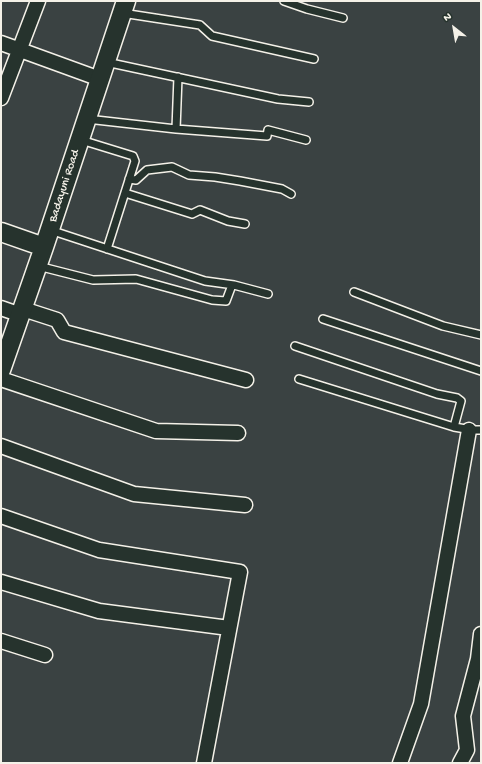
<!DOCTYPE html>
<style>
body{margin:0}
#map{position:relative;width:482px;height:764px;overflow:hidden;background:#3a4242;font-family:"Gochi Hand",sans-serif}
canvas{display:block}
.frame{position:absolute;inset:0;border:2px solid #f4f1e8;pointer-events:none}
.north{position:absolute;left:434px;top:8px;width:40px;height:40px;-webkit-text-stroke:3px #26332d;paint-order:stroke;rotate:329deg;font-size:11px;font-weight:700;line-height:16px;text-align:center;color:#f4f1e8}
.north::after{content:'';display:block;margin:auto;width:14px;height:18px;background:#f4f1e8;clip-path:polygon(50% 0,100% 100%,50% 72%,0 100%)}
</style>
<div id="map">
<canvas width="482" height="764"></canvas>
<div class="frame"></div>
<div class="north">N</div>
</div>
<script>
const c = document.querySelector('canvas').getContext('2d');
c.lineJoin = 'round';
function stroke(path, color, width, dash) { c.strokeStyle = color; c.lineWidth = width; c.lineCap = dash ? 'butt' : 'round'; c.setLineDash(dash || []); c.stroke(path); }
function label(font, color, halo, rows, align = 'center') {
  c.font = font + ' "Gochi Hand",sans-serif'; c.lineWidth = 3; c.setLineDash([]); c.textBaseline = 'middle'; c.strokeStyle = halo; c.fillStyle = color; for (const [text, x, y, turn = 0] of rows) {
    c.save(); c.translate(x, y); c.rotate((+turn || 0) * Math.PI / 180); c.textAlign = isNaN(turn) ? turn : align; if (halo) c.strokeText(text, 0, 0); c.fillText(text, 0, 0); c.restore();
  }
}
const service = new Path2D(`
 M284,1l23,8 36,9
 M122,13l78,12 12,11 102,23
 M106,62l172,37 31,3
 M87,119l89,10 91,7 1,-6 38,10
 M176,129l2,-52
 M81,140l52,16 2,5 -28,88
 M129,179l7,1 11,-10 25,-3 17,8 26,2 25,4 42,8 9,5
 M125,193l67,21 8,-4 28,11 17,3
 M50,230l155,51 29,4 34,9
 M38,266l55,14 43,-1 76,21 14,1 6,-16
 M354,292l89,34 38,9
 M323,319l158,52
 M295,346l142,48 20,4 4,3 -7,26
 M299,379l155,48 18,3h9`);
const minor = new Path2D(`
 M1,43l99,36
 M1,98l37,-97
 M1,308l20,7
 M23,309l34,11 7,12 182,48
 M1,379l155,52 82,2
 M1,446l133,48 111,11
 M1,516l98,34 141,22 -36,191
 M1,582l98,29 130,17
 M1,641l44,14
 M400,763l21,-59 48,-274
 M460,763l7,-13 -4,-34 15,-57 3,-25`);
const tertiary = new Path2D(`
 M1,232l43,15
 M1,370l43,-123 82,-246`);
const streetNames = [
 ["Badayuni Road",65,186,-72]
];
stroke(service, '#f4f1e8', 10);
stroke(minor, '#f4f1e8', 17);
stroke(tertiary, '#f4f1e8', 21);
stroke(service, '#26332d', 7);
stroke(minor, '#26332d', 14);
stroke(tertiary, '#26332d', 18);
label('12px', '#f4f1e8', '#26332d', streetNames);
</script>
